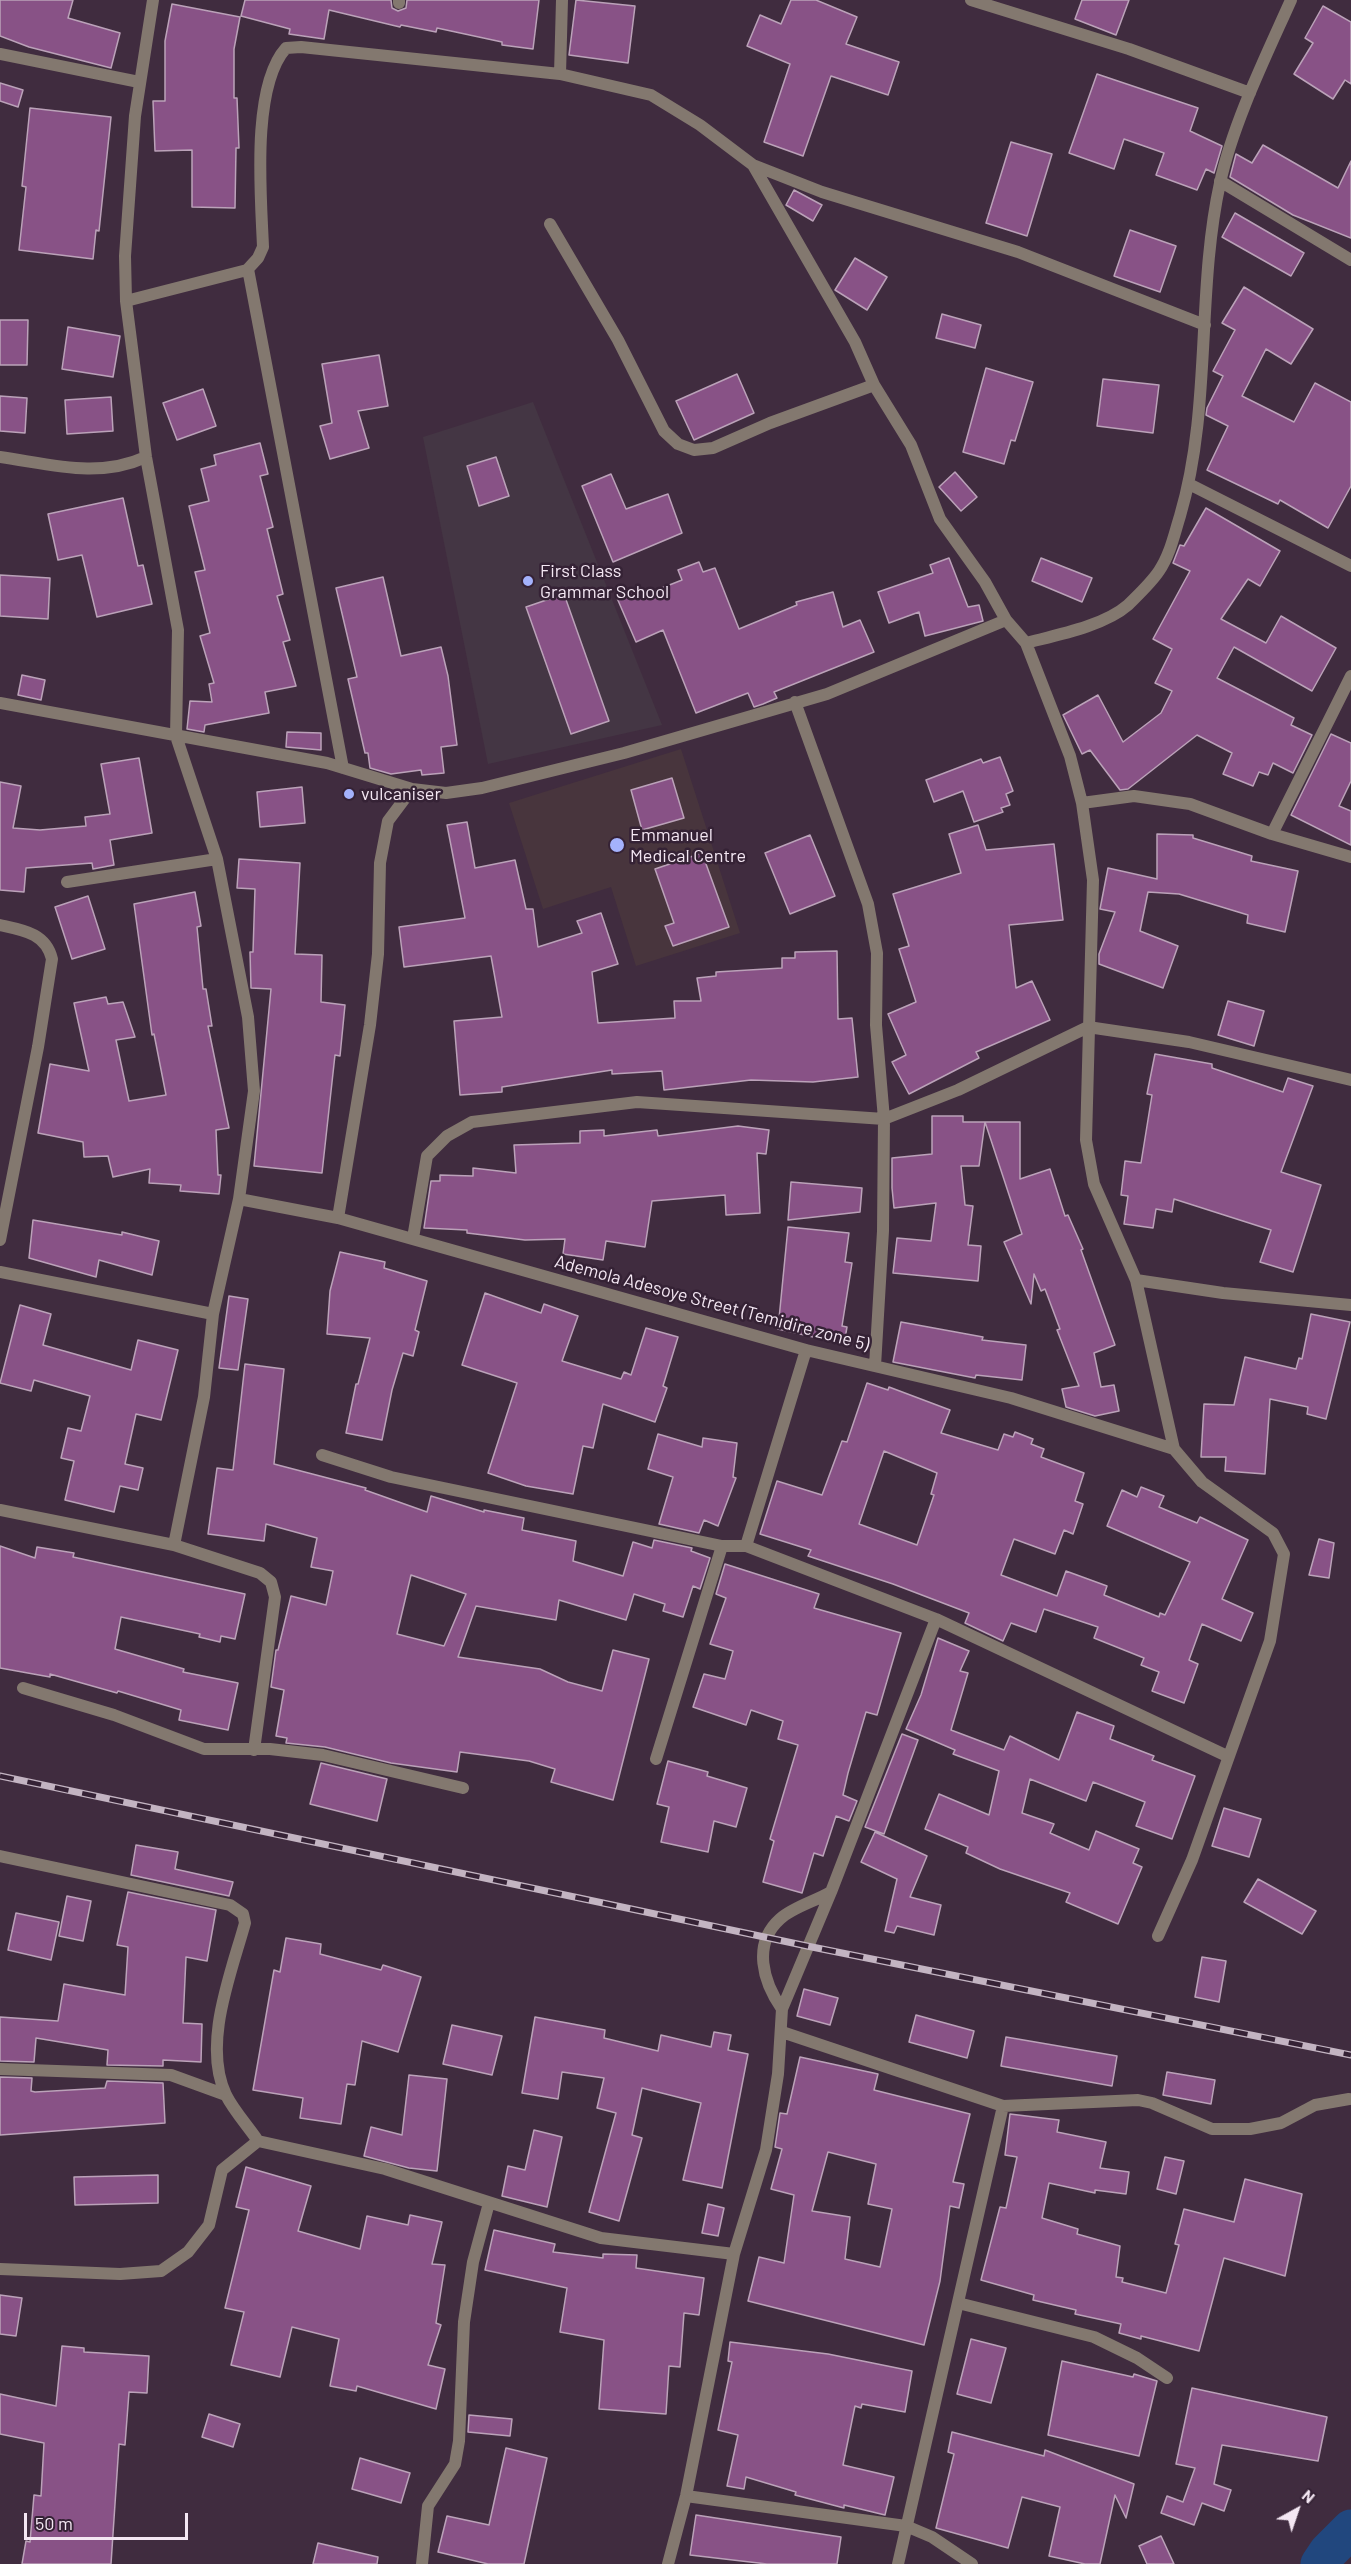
<!DOCTYPE html>
<style>
body{margin:0}
#map{position:relative;width:1351px;height:2564px;overflow:hidden;background:#402c3f;font-family:Barlow,sans-serif}
canvas{display:block}
.north{position:absolute;left:1267px;top:2480px;width:60px;height:60px;-webkit-text-stroke:4px #352235;paint-order:stroke;rotate:40deg;font-size:16px;font-weight:700;line-height:24px;text-align:center;color:#f4e7f3}
.north::after{content:'';display:block;margin:auto;width:21px;height:27px;background:#f4e7f3;clip-path:polygon(50% 0,100% 100%,50% 72%,0 100%)}
.scale{position:absolute;left:24px;top:2513px;width:164px;height:27px;box-sizing:border-box;border:3px solid #f4e7f3;border-top:0;padding-left:8px;font-size:18px;line-height:21px;white-space:nowrap;color:#f4e7f3;-webkit-text-stroke:4px #352235;paint-order:stroke}
</style>
<div id="map">
<canvas width="1351" height="2564"></canvas>
<div class="north">N</div>
<div class="scale">50 m</div>
</div>
<script>
const c = document.querySelector('canvas').getContext('2d');
c.lineJoin = 'round';
function fillPath(path, color) { c.fillStyle = color; c.fill(path, 'evenodd'); }
function stroke(path, color, width, dash) { c.strokeStyle = color; c.lineWidth = width; c.lineCap = dash ? 'butt' : 'round'; c.setLineDash(dash || []); c.stroke(path); }
function label(font, color, halo, rows, align = 'center') {
  c.font = font + ' Barlow,sans-serif'; c.lineWidth = 5; c.setLineDash([]); c.textBaseline = 'middle'; c.strokeStyle = halo; c.fillStyle = color; for (const [text, x, y, turn = 0] of rows) {
    c.save(); c.translate(x, y); c.rotate((+turn || 0) * Math.PI / 180); c.textAlign = isNaN(turn) ? turn : align; if (halo) c.strokeText(text, 0, 0); c.fillText(text, 0, 0); c.restore();
  }
}
const education = new Path2D(`
 M533,402l129,323 -174,39 -65,-327z`);
const medical = new Path2D(`
 M681,749l59,184 -104,33 -25,-79 -68,22 -34,-106z`);
const river = new Path2D(`
 M1320,2564l8,-12 23,-23`);
const building = new Path2D(`
 M0,0h73l-5,18 52,15 -9,35 -82,-21 -29,-11z
 M245,0h146l1,8 6,3 8,-3 1,-8h132l-6,49 -31,-4v-3l-65,-14 -1,4 -35,-7 -1,2 -71,-17 -5,29 -35,-5 1,-5 -49,-13z
 M576,0l59,6 -7,57 -59,-8z
 M791,0h25l41,17 -11,27 53,18 -11,33 -57,-19 -28,80 -39,-14 26,-78 -43,-18 13,-31 21,9z
 M1082,0h47l-13,35 -41,-16z
 M172,4l68,13 -6,32v49h3l2,50h-3l-1,60 -43,-1v-57l-37,1 -2,-50h12v-60z
 M1323,6l28,16v62l-6,-4 -12,19 -39,-25 19,-31 -8,-5z
 M1097,74l101,34 -8,23 32,15 -8,27 -8,-4 -9,21 -41,-15 8,-22 -40,-14 -10,30 -45,-16z
 M0,83l23,7 -5,17 -18,-6z
 M30,108l81,9 -12,114 -3,-1 -3,29 -74,-9 7,-63 -4,-1z
 M1011,142l41,12 -25,82 -41,-13z
 M1263,145l75,43 13,-27v77l-58,-23 -63,-38 6,-23 16,9z
 M794,190l28,15 -9,16 -27,-16z
 M1235,213l69,40 -13,23 -69,-39z
 M1130,230l46,16 -16,46 -46,-16z
 M855,258l32,19 -20,33 -32,-20z
 M1244,287l69,42 -22,35 -25,-15 -24,47 52,26 21,-39 36,19v84l-23,42 -48,-28 -2,4 -71,-34 21,-44 -22,-11 1,-7 16,-32 -10,-5 22,-41 -13,-7z
 M942,314l39,11 -6,23 -39,-10z
 M0,320h28l-1,45h-27z
 M68,327l52,9 -7,41 -51,-8z
 M379,355l9,51 -30,5 11,37 -39,11 -10,-33 12,-3 -10,-59z
 M986,368l47,14 -18,59 -4,-1 -7,24 -41,-12z
 M737,374l17,39 -60,27 -18,-39z
 M1103,379l56,6 -6,48 -56,-7z
 M203,389l13,37 -39,14 -14,-37z
 M0,396l27,2 -2,35 -25,-2z
 M111,397l2,34 -46,3 -2,-34z
 M260,443l8,31 -8,2 13,51 -6,2 16,65 -6,2 13,44 -7,2 13,44 -31,6 4,21 -64,12 -1,7 -17,-3 3,-28 22,1 -3,-18 5,-1 -14,-47 10,-3 -15,-61 10,-2 -16,-64 20,-5 -8,-32 15,-4 -2,-10z
 M496,457l13,39 -30,10 -12,-40z
 M955,472l22,25 -16,14 -22,-24z
 M611,474l15,35 42,-15 14,39 -69,29 -31,-76z
 M123,498l15,68 5,-1 9,39 -55,13 -15,-62 -24,5 -10,-46z
 M1206,508l74,43 -20,35 -12,-7 -27,40 45,24 15,-27 55,32 -24,43 -78,-44 -17,31 77,40 -3,7 21,10 -19,38 -20,-10 -5,12 -9,-3 -6,14 -30,-12 9,-21 -35,-18 -69,54 -8,1 -30,-40 -8,4 -19,-39 35,-20 25,47 38,-29 11,-22 -17,-8 17,-34 -19,-10 37,-68 -17,-8 7,-18 4,1z
 M949,558l19,49 11,-2 4,16 -58,15 -6,-24 -30,11 -11,-31 55,-19 -3,-8z
 M1041,558l51,20 -10,24 -50,-21z
 M699,562l4,10 12,-4 24,61 58,-24 -1,-3 37,-10 10,35 17,-7 14,32 -100,40 3,6 -14,6 -9,3 -6,-14 -52,20 -33,-83 -27,12 -19,-44 19,-8 3,7 43,-17 -4,-10z
 M0,575l50,3 -2,41 -48,-3z
 M383,577l18,79 40,-9 7,29 9,69 -16,2 3,26 -22,2 -1,-5 -30,4 -21,-6 -2,-15h-3l-17,-74 9,-2 -21,-89z
 M564,594l45,127 -38,13 -45,-127z
 M22,675l23,5 -4,20 -23,-5z
 M287,732l34,1v17l-35,-3z
 M1331,734l20,9v38l-12,25 12,5v34l-60,-30z
 M1000,757l13,34 -7,3 4,11 -9,3 2,4 -29,10 -11,-31 -29,11 -8,-22 55,-21 2,4z
 M139,758l13,75 -42,7 4,25 -21,4 -1,-6 -66,5 -2,24 -24,-2v-108l21,4 -8,42 27,2 46,-4 -1,-9 25,-3 -9,-50z
 M672,778l12,40 -42,12 -11,-40z
 M302,787l3,36 -45,4 -3,-35z
 M467,822l8,46 40,-8 11,49h7l5,38 44,-14 -5,-12 24,-8 17,51 -26,8 6,51 77,-5 -1,-17h27l-4,-23 19,-2v-4l66,-4v-10h13v-6l42,-1 1,68 14,-1 6,59 -45,5 -62,-2 -87,10 -2,-19 -50,3v-4l-110,17v5l-42,3 -6,-74 48,-4 -11,-61 -87,11 -5,-40 66,-9 -18,-93z
 M978,825l8,25 68,-6 9,76 -54,5 7,63 16,-7 18,39 -74,32 3,6 -70,36 -17,-32 14,-7 -18,-41 28,-12 -17,-53 10,-3 -16,-52 68,-21 -12,-39z
 M1157,834l36,1v3l59,18 -1,5 47,10 -13,61 -38,-9 1,-8 -69,-21 -31,-2 -8,39 38,15 -15,42 -64,-24v-10l16,-42 -15,-3 8,-41 49,11z
 M810,835l25,61 -45,18 -25,-61z
 M702,853l27,74 -56,19 -8,-20 9,-3 -19,-54z
 M239,859l61,4 -5,91 27,1 -1,47 24,3 -5,51 -5,-1 -13,118 -68,-7 17,-177 -20,-1 -1,-36h3l2,-63 -18,-1z
 M195,892l6,34 -4,1 6,62h3l6,37h-4l21,102 -13,2 2,45h3l-2,19 -39,-3 1,-6 -32,-2 1,-14 -37,8 -5,-21 -24,1 -1,-15 -45,-9 12,-69 39,7 -15,-68 32,-6 2,7 15,-2 12,35 -19,3 13,61 37,-6 -12,-61 -2,1 -18,-131z
 M88,896l17,53 -33,10 -17,-52z
 M1228,1001l36,10 -10,35 -36,-11z
 M1155,1054l57,10v4l71,24 5,-14 25,8 -32,86 40,13 -28,87 -33,-10 11,-32 -97,-31 -2,13 -16,-3 -3,19 -29,-4 4,-28 -7,-1 4,-34 16,2 11,-68 -5,-1z
 M932,1116h31v6h57v57l30,-10 15,47 3,-1 15,34 -2,1 34,95 -21,8 7,34 13,-2 5,26 -24,5 -29,-9 -4,-18 17,-3 -22,-56 3,-1 -15,-40 -4,2 -7,-17 -3,30 -27,-62 18,-8 -37,-112 -6,44h-18l4,39 8,1 -5,39 13,1 -3,35 -85,-8 4,-35 34,3 5,-38 -42,5 -2,-20v-30l40,-4z
 M738,1126l31,4 -3,24 -9,-1 3,60 -34,2 -1,-20 -73,6 -7,46 -39,-6 -3,19 -40,-6 2,-15 -40,1 -58,-7v-3l-43,-2 7,-47h9v-6l33,1v-8l43,5 -2,-28 66,-2v-12l24,-1v6l53,-6 1,6z
 M791,1182l71,6 -2,24 -72,8z
 M33,1220l89,15v-3l37,9 -7,34 -53,-15 -3,17 -67,-19z
 M788,1227l61,6 -4,29 7,1 -10,63 5,1 -3,17 -66,-15z
 M340,1252l45,10 -1,6 43,13 -12,49 4,2 -6,24 -10,-3 -11,37 -10,50 -36,-7 10,-49h2l12,-46 -43,-4 3,-43z
 M485,1293l56,20 3,-9 34,12 -16,45 59,18 3,-7 7,3 15,-47 32,9 -15,49 4,2 -12,34 -52,-18 -10,44 -10,-2 -10,48 -47,-8 -38,-13 29,-90 -55,-18z
 M229,1296l19,3 -10,71 -19,-2z
 M20,1305l31,9 -8,31 88,25 7,-30 40,10 -17,70 -25,-6 -11,50 18,4 -5,22 -18,-4 -6,26 -49,-12 9,-39 -13,-3 7,-30 13,3 9,-35 -56,-16 -3,11 -31,-8z
 M1311,1314l39,8 -24,97 -19,-5 1,-7 -38,-8 -5,75 -40,-3 1,-14h-25l3,-53 30,1 11,-48 51,12 3,-11 3,1z
 M901,1322l82,15 -1,3 44,5 -4,35 -46,-5 -1,3 -82,-16z
 M245,1364l39,5 -10,95 92,24 -1,2 62,22 4,-16 53,16v-2l40,8 -2,12 54,11 -3,20 50,15 10,-34 19,6 2,-8 38,8 -1,3 19,7 -10,31 -7,-3 -10,31 -20,-6 2,-7 -31,-10 -8,26 -67,-20 -3,20 -80,-14 -18,51 82,12 28,13 34,9 11,-41 36,9 -36,141 -62,-18 4,-13 -26,-8 -69,-9 -3,20 -66,-9 -66,-16 -39,-4 1,-5 -11,-2 8,-46 -13,-3 5,-37h2l13,-54 35,9 7,-34 -22,-4 6,-29 -51,-14 -2,17 -56,-7 9,-66 16,2zM411,1575l55,19 -22,52 -47,-12z
 M867,1383l21,7 1,-3 61,23 -9,23 57,17 6,-16 9,3 2,-5 18,7 -2,5 13,5 -3,8 43,16 -9,28 8,3 -10,30 -9,-4 -9,24 -41,-15 -13,36 56,21 9,-25 41,15 -3,9 55,22 1,-4 5,2 25,-53 -83,-36 15,-36 15,7 4,-10 23,9 -5,11 38,16 3,-6 48,23 -26,59 31,14 -12,28 -39,-17 -13,36 9,4 -14,39 -32,-12 7,-19 -18,-7 3,-7 -50,-20 4,-11 -54,-18 -8,23 -25,-9 -8,18 -38,-18 4,-10 -76,-29 -85,-28 3,-6 -51,-16 17,-53 45,14 20,-54 5,1zM884,1451l53,22 -6,21 3,1 -17,50 -58,-21z
 M658,1434l44,13 1,-9 34,5 -4,34 3,1 -18,48 -14,-6 -5,13 -40,-9 14,-47 -25,-8z
 M1319,1539l15,4 -5,35 -20,-3z
 M0,1546l35,12 2,-11 37,6 -1,4 172,37 -10,45 -14,-3 -1,6 -21,-5 1,-3 -79,-17 -6,32 69,20 -1,3 55,11 -10,47 -49,-10 2,-10 -63,-19 -1,2 -67,-19v3l-50,-9z
 M725,1564l94,30 -5,14 87,25 -24,82 -11,-3 -18,61 -5,22 14,6 -8,20 -13,-5 -13,40 -9,-3 -12,40 -39,-11 11,-41 -4,-2 28,-94 -20,-6 5,-18 -32,-11 -5,15 -53,-18 11,-33 21,5 8,-28 -23,-7 16,-46 -10,-4z
 M938,1638l31,13 -9,20 8,2 -17,57 53,20 6,-14 49,24 18,-48 37,14 -4,13 44,17 -2,4 43,16 -23,63 -36,-13 9,-24 -52,-20 -7,19 -56,-22 -8,34 32,11 -4,9 39,17 7,-19 43,18 -6,14 9,4 -24,57 -52,-22 4,-9 -70,-24 -34,-16 2,-6 -43,-18 14,-35 50,21 10,-44 -46,-17 2,-4 -49,-21 15,-34z
 M902,1734l16,6 -34,94 -19,-7z
 M668,1761l40,11 -1,4 40,12 -11,39 -22,-6 -6,31 -47,-10 8,-35 -12,-3z
 M321,1763l66,16 -10,42 -67,-17z
 M1224,1808l37,11 -12,38 -37,-11z
 M875,1832l52,24 -17,41 31,8 -7,30 -37,-9 -3,7 -9,-2 12,-52 -36,-17z
 M136,1845l42,7 -3,17 58,13 -4,14 -98,-21z
 M1258,1879l58,32 -14,23 -58,-32z
 M128,1892l88,18 -9,51 -21,-4 -3,66 19,1 -1,38 -38,-2v6l-56,-1 1,-15 -72,-12 -2,24 -34,-1v-44l58,4 6,-37 61,11 3,-48 -11,-2z
 M67,1896l24,5 -8,40 -24,-5z
 M16,1913l43,9 -8,38 -43,-10z
 M286,1938l35,6 -1,10 61,16 2,-5 38,12 -23,75 -36,-11 -7,44 -8,-1 -6,40 -41,-6 3,-20 -50,-8 21,-120 6,2z
 M1202,1957l24,4 -7,41 -24,-5z
 M804,1989l34,9 -8,27 -33,-9z
 M916,2015l58,16 -7,27 -58,-16z
 M535,2017l70,13 -1,8 54,13 3,-16 50,12 3,-15 17,3 -3,15 20,4 -26,134 -39,-8 18,-77 -59,-15 -10,47 10,3 -23,83 -30,-9 27,-99 -19,-5 7,-30 -42,-6 -4,27 -36,-6z
 M452,2025l50,11 -10,39 -49,-11z
 M1006,2037l111,19 -5,30 -111,-20z
 M800,2057l78,17 -4,16 96,24 -17,68 11,2 -5,24 -9,-2 -10,75 -16,64 -176,-44 11,-44 25,6 10,-68 -23,-6 11,-40 -7,-2 5,-34 7,1zM828,2152l48,12 -8,40 24,5 -12,58 -35,-8 5,-42 -38,-6z
 M1167,2072l48,8 -4,24 -48,-9z
 M409,2075l38,4 -10,92 -28,-3 -45,-12 7,-29 31,8z
 M0,2077l32,1 -1,13 4,1 70,-4 2,-7 56,2 2,40 -165,12z
 M1010,2114l49,6 -2,12 49,10 -6,26 29,4 -3,22 -31,-4v3l-46,-10 -7,35 36,11 -1,5 43,12 -4,31 7,1 -1,4 44,11 13,-48 -4,-1 9,-35 50,13 11,-43 57,15 -17,82 -61,-18 -25,93 -58,-15v3l-22,-6 2,-9 -46,-10 1,-4 -43,-10 1,-5 -53,-15 19,-73 6,1 11,-51 -12,-2z
 M534,2130l28,7 -15,70 -45,-11 6,-30 17,4z
 M1165,2157l19,4 -8,33 -19,-5z
 M246,2167l65,19 -13,45 62,18 7,-33 41,9 2,-10 32,7 -10,42 13,1 -9,58 5,2 -13,40 17,4 -9,40 -79,-23 -1,5 -26,-5 9,-47 -47,-12 -12,50 -49,-12 13,-53 -19,-4 24,-98 -13,-3z
 M158,2175v28l-83,2 -1,-28z
 M708,2204l16,4 -6,28 -16,-3z
 M494,2230l61,14 -2,8 50,6v-4l34,1 -1,13 68,10 -5,37 -15,-2 -4,54 -11,-1 -3,48 -67,-5 5,-69 -44,-8 7,-44 -82,-18z
 M0,2295l22,3 -6,38 -16,-2z
 M971,2339l35,9 -15,55 -34,-9z
 M730,2342l98,12 84,17 -7,41 -43,-8 -1,4 -6,-2 -12,59 51,12 -9,38 -41,-10v3l-49,-13 1,-3 -50,-15 -2,12 -17,-3 11,-51 -20,-5 14,-68 -4,-1z
 M62,2346l22,2v4l65,4 -2,37 -18,-1 -4,53 -6,-1 -8,120h-89l4,-23 4,1 4,-47 7,1 3,-53 -44,-9v-40l56,12z
 M1062,2361l71,16 1,-3 23,7 -18,75 -91,-21z
 M1192,2388l135,29 -9,44 -96,-16 -8,39 17,6 -7,21 -22,-8 -8,22 -33,-12 6,-17 16,6 12,-34 -19,-4z
 M209,2414l31,10 -7,23 -31,-10z
 M469,2415l43,4 -2,17 -42,-4z
 M952,2432l92,24 1,-6 89,34 -8,34 -11,-23 -15,69h-15l-36,-8 11,-49 -38,-10 -14,51 -72,-20 18,-74 -6,-2z
 M506,2448l41,10 -23,106h-36l-50,-12 9,-36 42,9z
 M360,2458l50,15 -9,30 -49,-14z
 M696,2515l145,22 -4,27h-70l-77,-9z
 M1161,2536l13,28h-27l-8,-18z
 M318,2543l60,14 -1,7h-64z`);
const street = new Path2D(`
 M153,0l-18,116 -10,140 1,45 20,156 32,173 -2,106 41,123 31,158 6,74 -15,108 -26,115 -9,83 -30,148
 M971,0l158,49 121,44
 M399,3v-3
 M0,54l139,28
 M560,74l2,-74
 M753,165l69,27 196,60 187,73
 M1220,181l131,79
 M550,224l68,116 46,91 14,13 16,6 19,-2 57,-25 104,-38
 M248,269l95,499
 M126,301l121,-31 11,-12 5,-11c-2,-51 -12,-160 23,-199l15,-1 259,27 91,21 49,30 53,40 102,177 19,43 37,60 29,74 45,63 21,38 20,23 44,113 12,47 11,77 -7,260 8,44 42,96 38,169 28,33 71,51 11,21 -14,87 -78,219 -34,76
 M0,457c50,7 98,22 146,0
 M1189,484l162,82
 M1026,643c31,-8 78,-17 102,-38 10,-10 23,-22 31,-34 11,-16 15,-36 21,-55 32,-108 16,-224 40,-333 13,-60 46,-127 71,-183
 M795,702l73,202 9,49 -1,72 8,94 -1,112 -8,135
 M0,703l327,60 85,26 34,4 36,-5 142,-35 203,-59 179,-74
 M1082,803l52,-7 56,8 82,30 79,23
 M1272,834l79,-158
 M67,882l150,-23
 M0,925c23,5 46,8 52,34l-14,88 -38,193
 M239,1199l99,19 468,132 205,48 163,51
 M338,1218l32,-193 8,-71 2,-91 8,-42 24,-32
 M413,1238l14,-82 20,-20 25,-14 165,-20 247,17 74,-29 130,-63 101,15 162,38
 M0,1272l213,42
 M1136,1280l87,13 128,12
 M322,1455l69,22 331,69h24l190,73 291,137
 M0,1510l174,35 86,28 11,9 4,15 -21,153
 M746,1546l60,-196
 M23,1688l91,27 90,34h66l53,6 140,33
 M656,1759l66,-213
 M0,1856l230,49 13,9 2,9c-14,51 -43,121 -19,172 8,16 22,31 32,46l127,28 216,69 133,16
 M782,2009c-19,-27 -30,-65 -2,-90 13,-12 36,-18 51,-27
 M782,2032l221,74 -105,458
 M0,2069l171,6 55,20
 M1003,2106l135,-6 14,3 60,26h38l31,-6 34,-18 34,-6
 M0,2269l120,5 41,-3 27,-19 21,-27 13,-55 36,-29
 M958,2303l136,34 43,21 30,20
 M686,2496l220,30 26,11 40,27
 M422,2564l6,-58 27,-42 4,-23 5,-119 9,-60 16,-59
 M668,2564l18,-68 48,-242 32,-104 12,-76 4,-65 49,-117 105,-273`);
const rail = new Path2D(`
 M0,1776l807,170 544,109`);
const markers = [
 [528,581,6,"#a4b2fc"],
 [349,794,6,"#a4b2fc"],
 [617,845,8,"#a4b2fc"]
];
const poiNames = [
 ["First Class",540,571],
 ["Grammar School",540,592],
 ["vulcaniser",361,794],
 ["Emmanuel",630,835],
 ["Medical Centre",630,856]
];
const streetNames = [
 ["Ademola Adesoye Street (Temidire zone 5)",712,1303,15]
];
fillPath(education, '#443644');
fillPath(medical, '#48353d');
stroke(river, '#21477e', 39);
fillPath(building, '#885286');
stroke(building, '#bba2b9', 1.5);
stroke(street, '#83786f', 12);
stroke(rail, '#c3b4c2', 7);
stroke(rail, '#352235', 4.5, [14]);
for (const [x, y, r, color] of markers) { const dot = new Path2D(); dot.arc(x, y, r, 0, 2 * Math.PI); c.fillStyle = color; c.fill(dot); stroke(dot, '#352235', 2); }
label('18px', '#f4e7f3', '#352235', poiNames, 'left');
label('18px', '#f4e7f3', '#352235', streetNames);
</script>
